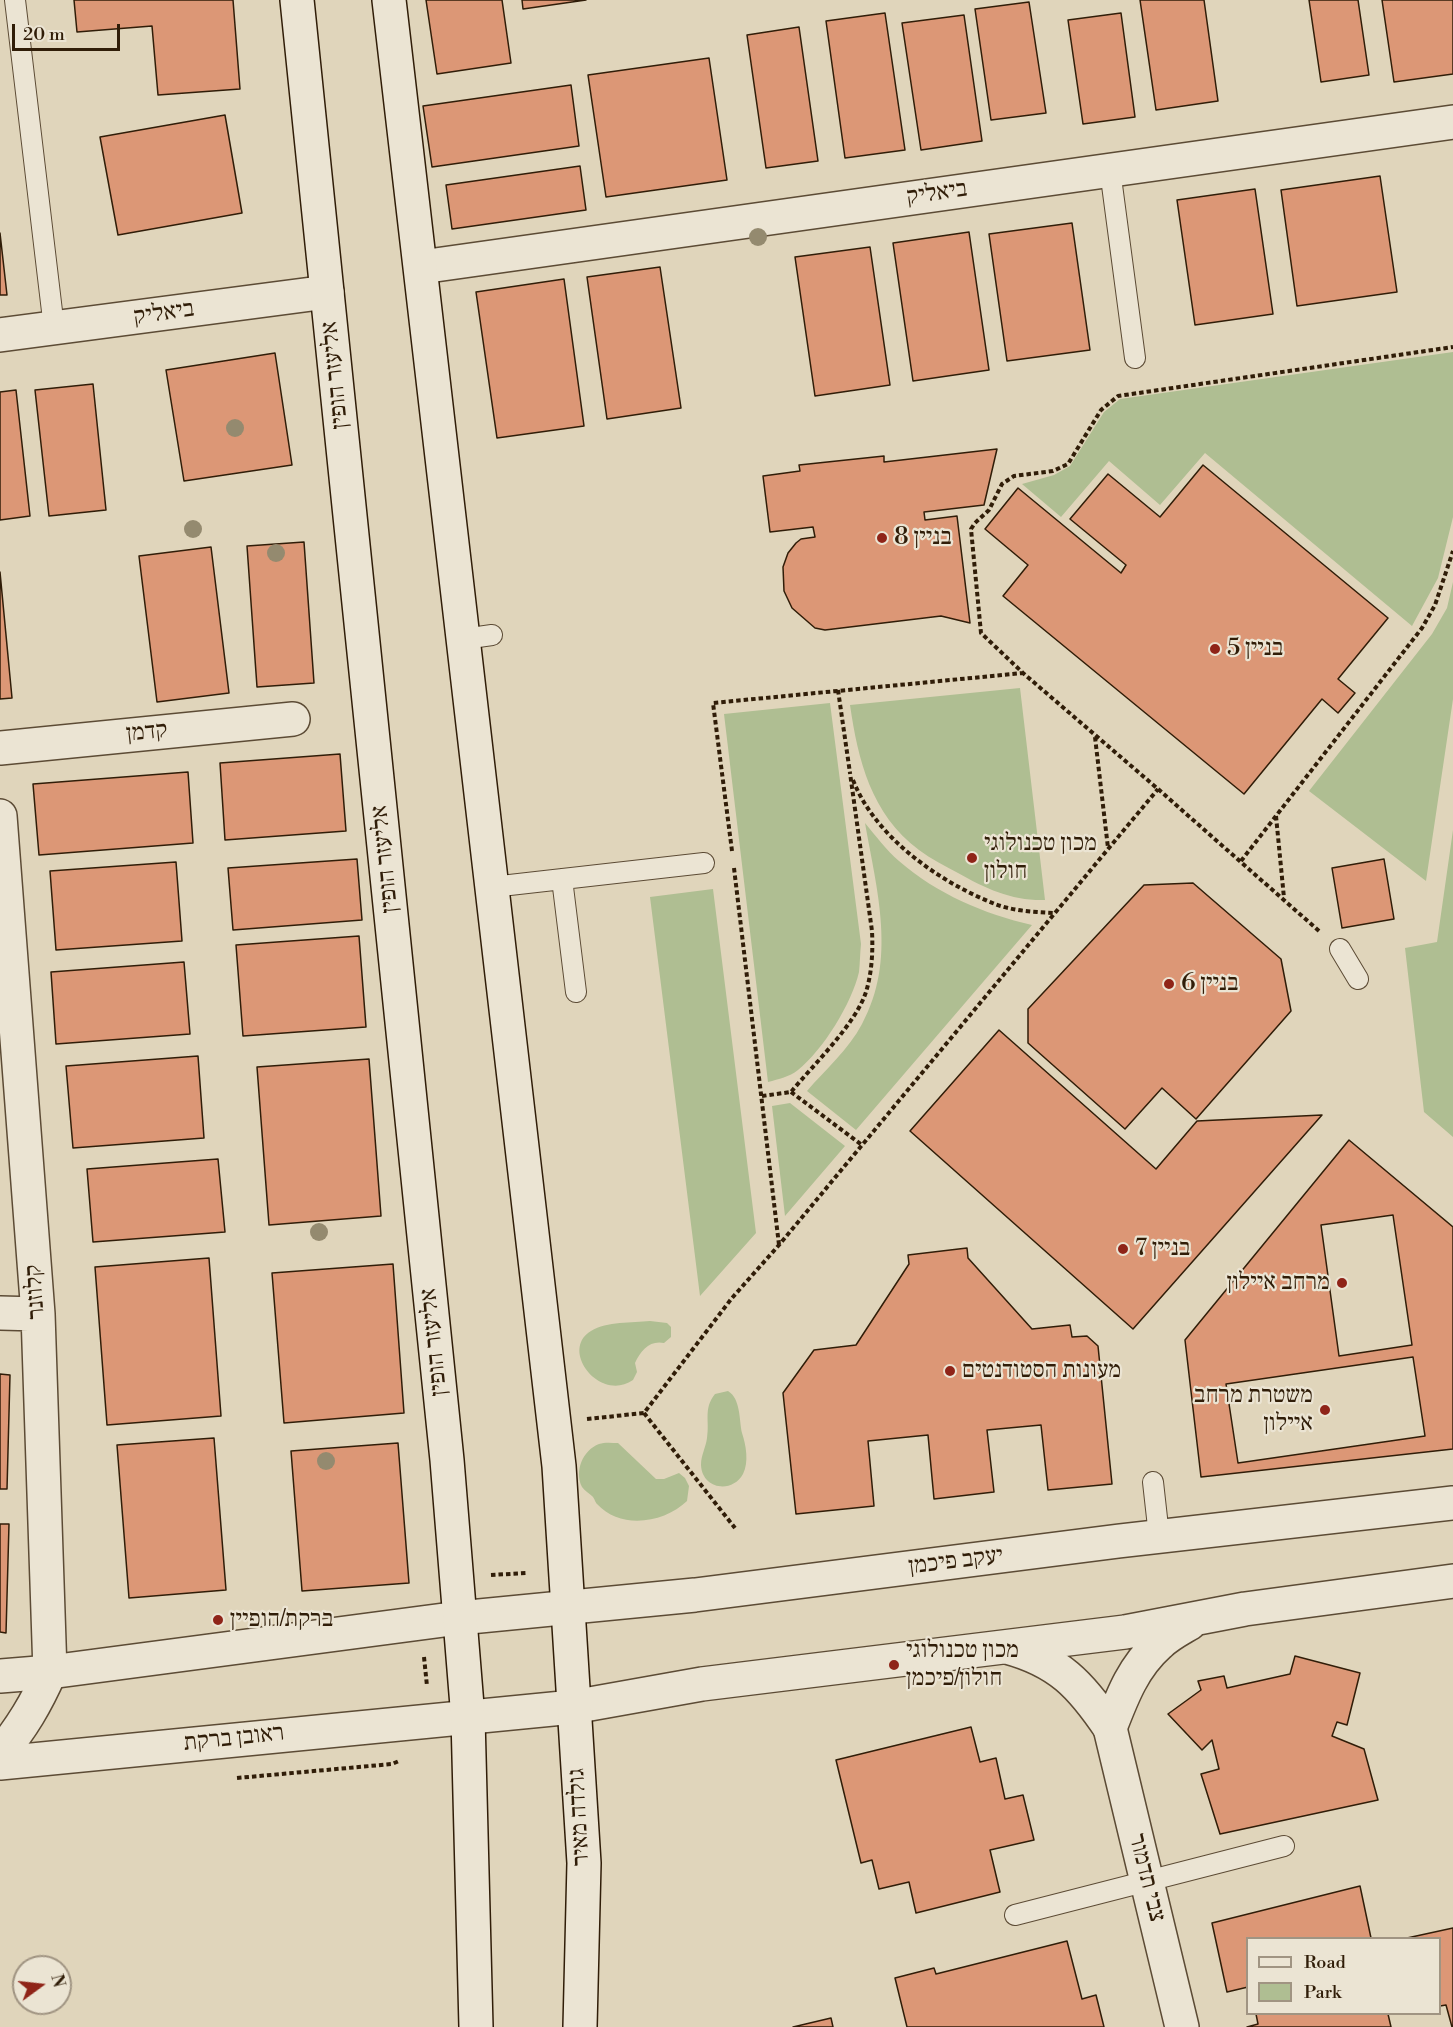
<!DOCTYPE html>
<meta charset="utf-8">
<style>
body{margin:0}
#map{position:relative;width:1453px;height:2027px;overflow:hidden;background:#e0d5bb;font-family:"Libre Bodoni",serif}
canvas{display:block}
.legend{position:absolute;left:1246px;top:1937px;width:195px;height:78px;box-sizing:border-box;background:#ebe4d3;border:2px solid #a09482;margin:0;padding:8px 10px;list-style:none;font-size:18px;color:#301d08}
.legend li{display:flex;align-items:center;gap:12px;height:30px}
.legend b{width:30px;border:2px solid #a09482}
.north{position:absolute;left:12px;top:1955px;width:60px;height:60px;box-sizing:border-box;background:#ebe4d3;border:2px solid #a09482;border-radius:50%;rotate:75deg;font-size:16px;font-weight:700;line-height:24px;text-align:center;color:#301d08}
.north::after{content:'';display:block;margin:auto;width:21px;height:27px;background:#8f2418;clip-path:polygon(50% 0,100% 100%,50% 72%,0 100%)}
.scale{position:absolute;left:12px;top:24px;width:108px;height:27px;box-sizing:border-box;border:3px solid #301d08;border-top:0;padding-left:8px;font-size:18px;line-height:21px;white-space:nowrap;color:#301d08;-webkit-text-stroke:4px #ebe4d3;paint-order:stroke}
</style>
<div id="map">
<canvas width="1453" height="2027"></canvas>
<ul class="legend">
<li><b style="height:8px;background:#ebe4d3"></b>Road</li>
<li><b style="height:16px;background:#afbe92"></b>Park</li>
</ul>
<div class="north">N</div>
<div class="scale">20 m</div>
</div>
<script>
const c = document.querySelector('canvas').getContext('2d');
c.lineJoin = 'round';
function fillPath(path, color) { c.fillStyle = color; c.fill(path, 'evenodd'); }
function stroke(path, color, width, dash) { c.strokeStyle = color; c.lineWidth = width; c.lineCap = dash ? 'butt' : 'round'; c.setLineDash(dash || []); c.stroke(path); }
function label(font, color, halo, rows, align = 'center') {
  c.font = font + ' "Libre Bodoni","Frank Ruhl Libre",serif'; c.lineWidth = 4.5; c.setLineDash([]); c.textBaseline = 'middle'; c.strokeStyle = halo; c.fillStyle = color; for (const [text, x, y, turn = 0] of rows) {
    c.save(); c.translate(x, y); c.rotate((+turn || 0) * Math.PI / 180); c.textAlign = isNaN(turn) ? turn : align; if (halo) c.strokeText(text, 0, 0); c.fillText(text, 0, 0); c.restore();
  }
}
const green = new Path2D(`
 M1453,352v165l-15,61 -26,48 -207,-173 -45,52 -51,-44 -48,56 -39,-33 32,-9 16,-9 34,-54 16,-13z
 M1453,582v117l-27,182 -117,-90 123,-157 15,-26z
 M1020,688l25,212c-32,1 -59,-11 -87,-27 -13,-7 -27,-14 -39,-23 -48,-36 -61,-90 -69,-145z
 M830,703l31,241c-1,9 -1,19 -2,28 -7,31 -36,78 -61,98 -9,7 -19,9 -30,12l-44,-368z
 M865,823c11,13 21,27 34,38 38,33 85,53 133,64l-176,205 -49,-39c18,-21 42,-42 55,-67 35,-64 15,-133 3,-201z
 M1453,830v307l-29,-25 -19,-164 32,-6z
 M713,889l43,344 -56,63 -50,-399z
 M790,1103l55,43 -60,70 -13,-110z
 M650,1321l17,2 4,4v10l-7,6c-14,-3 -23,7 -29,20l2,9 -4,8c-33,23 -74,-30 -42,-49 16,-10 41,-8 59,-10z
 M728,1391c13,8 11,29 14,42 4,12 7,29 1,41 -11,20 -41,15 -42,-9 0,-10 5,-18 6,-27 3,-17 -4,-29 8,-44z
 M618,1443l38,36h8l15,-6 6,5 4,8 -2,15c-23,22 -66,29 -90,3 -2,-2 -2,-5 -5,-8 -3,-3 -7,-5 -10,-9 -8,-16 1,-37 17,-43 6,-2 13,-1 19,-1z`);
const building = new Path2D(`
 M74,0h159l7,89 -82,6 -6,-69 -75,6z
 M426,0h76l9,63 -74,11z
 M522,0h64l-63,9z
 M1140,0h64l14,101 -62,9z
 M1309,0h49l11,75 -48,7z
 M1382,0h71v74l-59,8z
 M1029,2l17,111 -55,7 -16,-111z
 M885,13l20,137 -60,8 -19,-137z
 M1121,13l14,104 -52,7 -15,-104z
 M964,15l18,126 -61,9 -19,-127z
 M799,27l19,134 -52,7 -19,-133z
 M709,58l18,122 -121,17 -18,-122z
 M571,85l8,61 -147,21 -9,-61z
 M225,115l17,98 -124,22 -18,-98z
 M580,166l6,44 -134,19 -6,-44z
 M1380,176l17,116 -100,14 -16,-116z
 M1255,189l18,125 -78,11 -18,-125z
 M1072,223l18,127 -83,11 -18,-127z
 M969,232l20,138 -76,11 -20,-138z
 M0,233l7,62h-7z
 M870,247l20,138 -75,11 -20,-139z
 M660,267l21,141 -74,11 -20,-142z
 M564,279l20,147 -87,12 -21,-146z
 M275,353l17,112 -108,16 -18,-111z
 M93,384l13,126 -57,6 -14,-126z
 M16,390l14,126 -30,4v-128z
 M997,449l-13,56 -60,7 1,8 32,-4 13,107 -29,-7 -116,14 -10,-2 -23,-20 -8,-17 -1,-24 5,-14 8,-10 5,-4 14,-2 -2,-10 -43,5 -7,-56 37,-5 -1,-6 85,-9v6z
 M1203,465l185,153 -50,61 17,14 -17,20 -16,-14 -78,95 -241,-198 25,-31 -43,-36 33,-41 103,85 5,-8 -56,-46 38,-45 52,43z
 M304,542l10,141 -57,4 -10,-141z
 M211,547l18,146 -72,9 -18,-146z
 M0,572l12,126 -12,1z
 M340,754l6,77 -121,9 -5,-77z
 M188,772l5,71 -154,12 -6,-71z
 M357,859l5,61 -129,10 -5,-62z
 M1384,859l10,60 -52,9 -10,-60z
 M176,862l6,79 -126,9 -6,-79z
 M1193,883l88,76 10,52 -95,108 -34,-31 -37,41 -97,-86v-34l116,-124z
 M359,936l7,91 -123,9 -7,-91z
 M184,962l6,72 -134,10 -5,-72z
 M999,1030l157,139 41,-48 125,-6 -189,214 -223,-198z
 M198,1056l6,82 -131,10 -7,-82z
 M369,1059l12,157 -112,9 -12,-158z
 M1349,1140l104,87v222l-252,28 -16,-137z
 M218,1159l7,73 -132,10 -6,-73z
 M1393,1215l19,130 -73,11 -18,-131z
 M967,1248l1,10 64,71 38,-4 2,12 15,-1 11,10 14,138 -64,6 -7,-65 -54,5 7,62 -60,7 -6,-64 -60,6 6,65 -78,8 -13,-121 31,-43 42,-5 53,-81 -1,-9z
 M209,1258l12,158 -114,9 -12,-158z
 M393,1264l11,149 -120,10 -12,-150z
 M1413,1357l12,79 -187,27 -12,-79z
 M0,1374l10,1 -3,114h-7z
 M214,1438l12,152 -97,8 -12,-153z
 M398,1443l11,140 -107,8 -11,-140z
 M0,1524h9l-3,109 -6,-1z
 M1295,1656l65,17 -13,52 -10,-3 -5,14 32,13 14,51 -158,34 -19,-60 18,-5 -7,-29 -10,10 -34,-36 33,-24 -3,-9 26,-5 3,12 63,-14z
 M971,1727l9,35 16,-4 9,41 18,-4 11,45 -44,10 10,42 -84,21 -7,-31 -30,7 -7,-29 -11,3 -25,-103z
 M1360,1886l11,52h-123v49l-21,5 -15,-69z
 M1453,1928v99h-1l-6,-22 -6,1v-68h-33z
 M1067,1941l15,58 14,-4 8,32h-197l-12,-49 39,-10 2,6z
 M1256,2014h132l3,13h-144l11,-3z
 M831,2018l2,9h-40z`);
const path = new Path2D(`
 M838,690l12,83
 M1095,737l13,111
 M853,780c22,57 86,102 142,124 18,7 39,8 59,9
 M1276,816l8,82
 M732,851l-19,-148 310,-30
 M1241,861l181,-233 13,-23 18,-54
 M734,868l45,377
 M1319,931l-161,-142 -135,-116 -42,-40 -10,-104 4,-6 14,-13 13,-26 12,-8 39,-5 15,-7 33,-54 17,-14 335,-49
 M791,1092l71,53
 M762,1096l29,-4c23,-28 64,-67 75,-100 6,-20 7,-41 6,-61l-22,-158
 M644,1413l91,115
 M587,1419l57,-6 88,-115 47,-53 379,-456
 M491,1575l35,-2
 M424,1657l3,29
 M237,1778l155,-14 7,-3`);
const service = new Path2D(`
 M15,0l39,328
 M1110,170l25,188
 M464,639l28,-4
 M562,879l14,113
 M492,887l212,-24
 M1340,949l18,30
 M1153,1482l6,54
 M1015,1915l269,-69`);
const minor = new Path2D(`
 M421,267l1032,-145
 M0,335l327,-43
 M0,748l293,-29
 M0,816l38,498 12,358c-14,32 -28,55 -50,82
 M0,1313l38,1
 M1110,1728l72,299`);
const tertiary = new Path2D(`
 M1007,1647c52,14 74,38 103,81
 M0,1676l50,-4 409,-54 236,-23 424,-54 334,-38
 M1110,1728c12,-31 23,-61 49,-84 9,-9 21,-15 31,-21
 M0,1763l573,-56 129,-23 423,-52 120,-23 208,-28`);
const secondary = new Path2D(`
 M297,0l150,1460 21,258 8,309
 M389,0l170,1466 25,397 -4,164`);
const trees = [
 [758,237],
 [235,428],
 [193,529],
 [276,553],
 [319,1232],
 [326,1461]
];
const markers = [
 [882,538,6,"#8f2418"],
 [1215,649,6,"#8f2418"],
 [972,858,6,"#8f2418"],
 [1169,984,6,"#8f2418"],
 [1123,1249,6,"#8f2418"],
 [1342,1283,6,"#8f2418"],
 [950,1371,6,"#8f2418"],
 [1325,1410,6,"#8f2418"],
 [218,1620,6,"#8f2418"],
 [894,1665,6,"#8f2418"]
];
const streetNames = [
 ["ביאליק",937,194,-8],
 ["ביאליק",164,314,-8],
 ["אליעזר הופין",336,375,-96],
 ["קדמן",147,733,-6],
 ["אליעזר הופין",386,859,-96],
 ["קלוזנר",36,1292,-94],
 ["אליעזר הופין",435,1342,-96],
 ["יעקב פיכמן",956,1562,-7],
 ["ראובן ברקת",234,1739,-6],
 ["גולדה מאיר",580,1817,-93],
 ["צבי תדמור",1146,1878,76]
];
const poiNames = [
 ["בניין 8",894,538],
 ["בניין 5",1227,649],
 ["מכון טכנולוגי",984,844],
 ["חולון",984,872],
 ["בניין 6",1181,984],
 ["בניין 7",1135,1249],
 ["מרחב איילון",1330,1283,"right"],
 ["מעונות הסטודנטים",962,1371],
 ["משטרת מרחב",1313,1396,"right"],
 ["איילון",1313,1424,"right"],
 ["ברקת/הופיין",230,1620],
 ["מכון טכנולוגי",906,1651],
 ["חולון/פיכמן",906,1679]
];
fillPath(green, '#afbe92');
fillPath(building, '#dc9776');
stroke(building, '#301d08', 1.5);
stroke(service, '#5c4b35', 22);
stroke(minor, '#5c4b35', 36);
stroke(tertiary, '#5c4b35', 36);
stroke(secondary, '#301d08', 36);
stroke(path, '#301d08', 4, [4.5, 3]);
stroke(service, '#ebe4d3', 20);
stroke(minor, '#ebe4d3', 33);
stroke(tertiary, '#ebe4d3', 33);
stroke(secondary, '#ebe4d3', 33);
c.fillStyle = '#948a6f';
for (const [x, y] of trees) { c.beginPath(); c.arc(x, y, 9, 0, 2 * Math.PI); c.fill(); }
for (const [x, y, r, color] of markers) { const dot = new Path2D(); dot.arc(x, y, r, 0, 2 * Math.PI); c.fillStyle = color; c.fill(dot); stroke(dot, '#ebe4d3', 2); }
label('24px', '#301d08', '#ebe4d3', streetNames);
label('24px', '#301d08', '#ebe4d3', poiNames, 'left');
</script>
